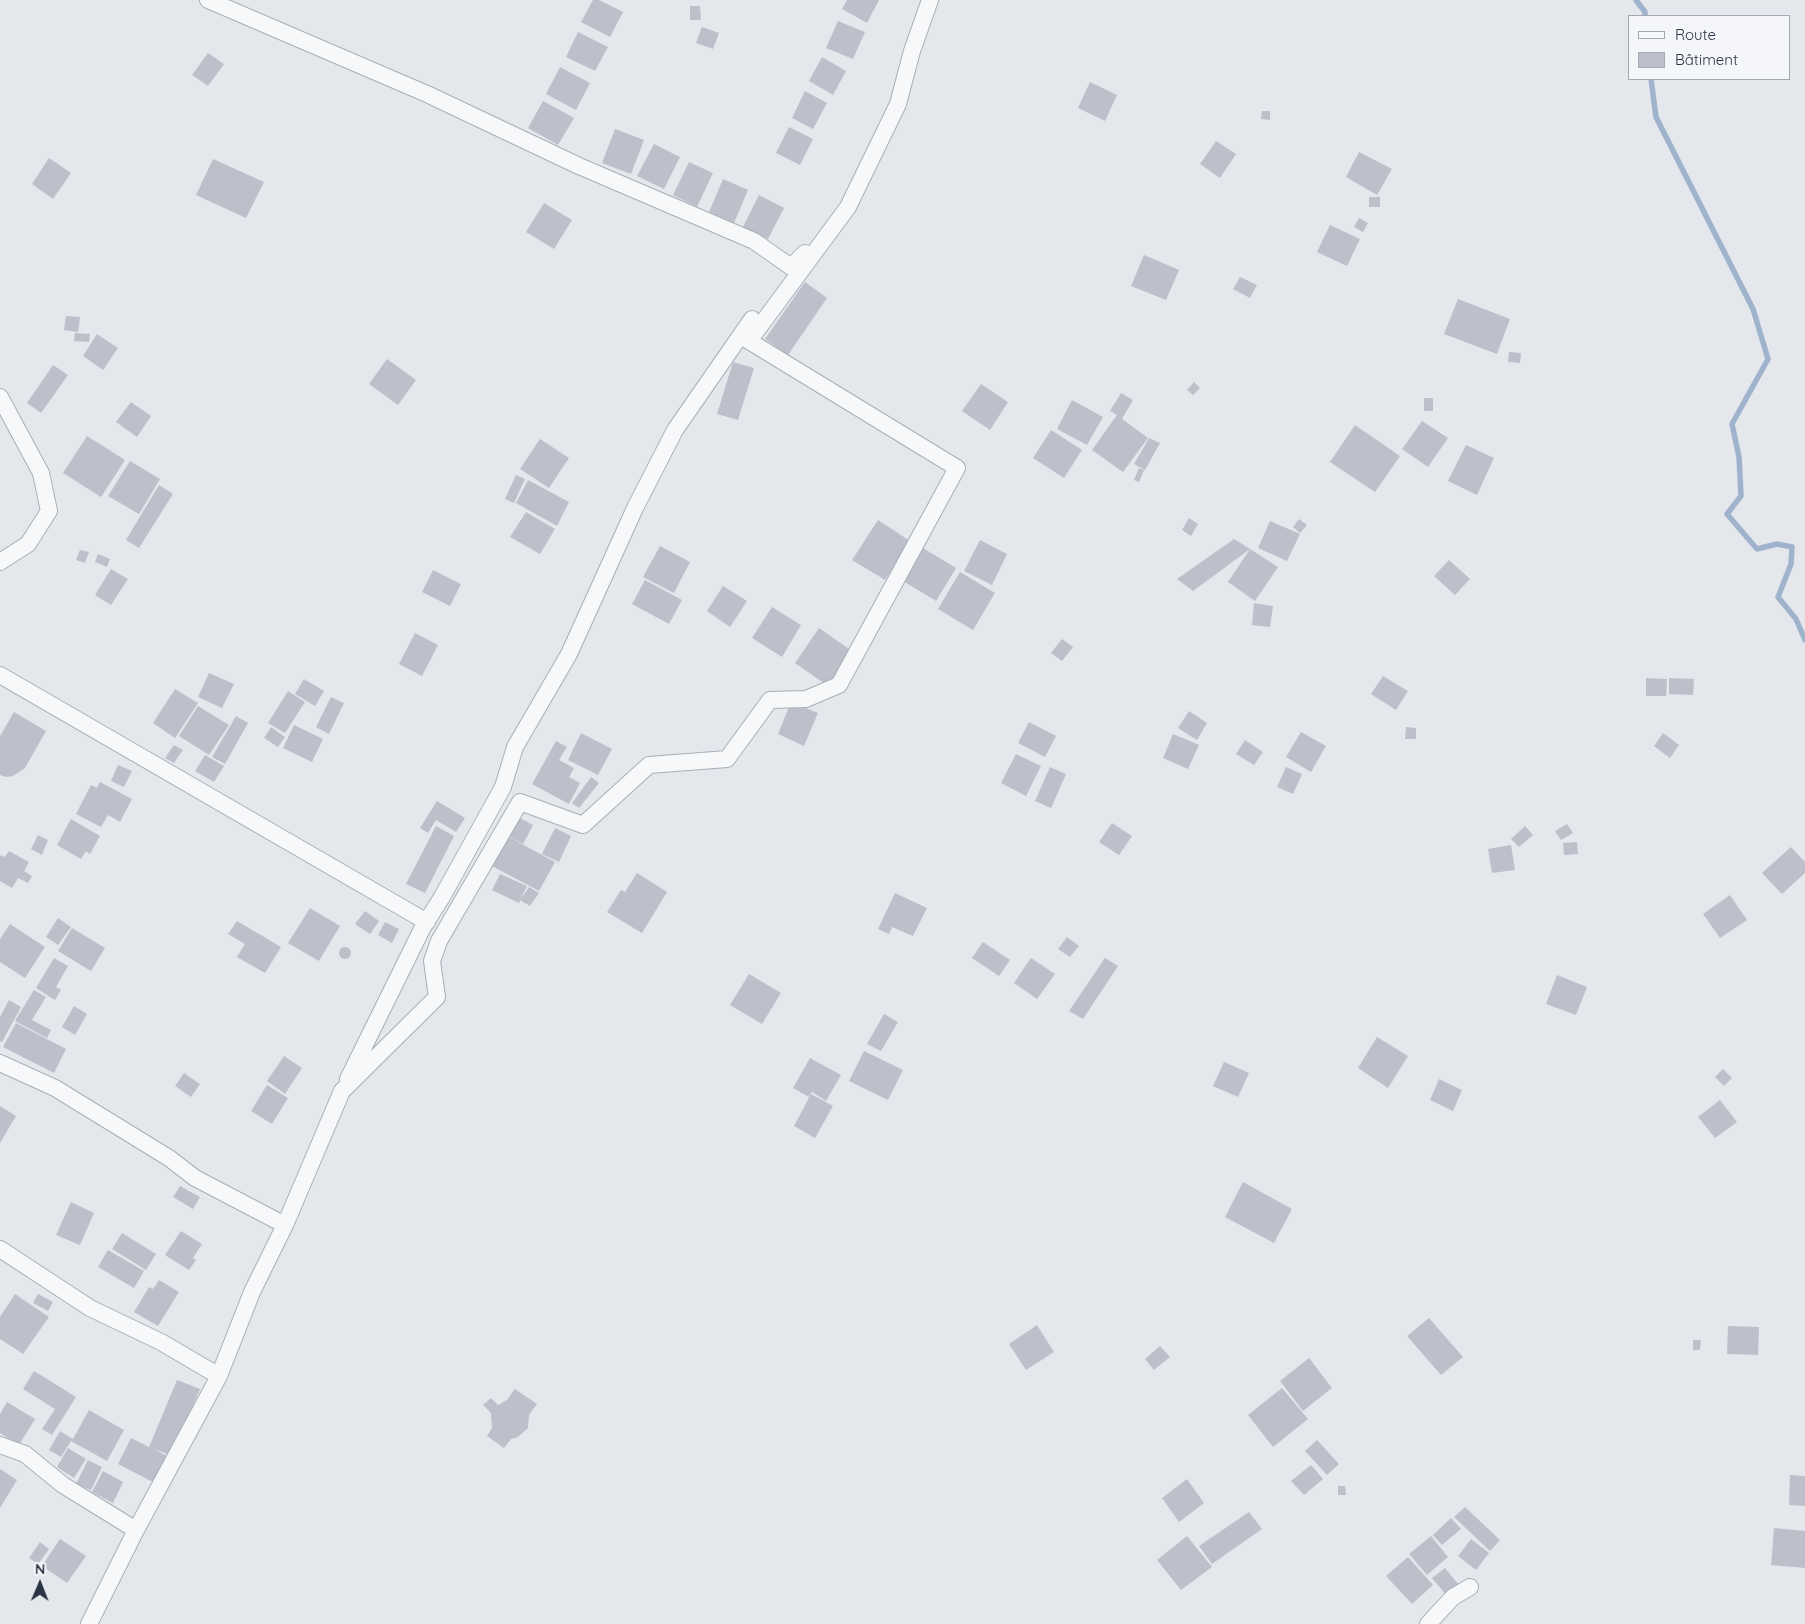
<!DOCTYPE html>
<meta charset="utf-8">
<style>
body{margin:0}
#map{position:relative;width:1805px;height:1624px;overflow:hidden;background:#e4e7ec;font-family:Quicksand,sans-serif}
canvas{display:block}
.legend{position:absolute;left:1628px;top:15px;width:162px;height:65px;box-sizing:border-box;background:#f4f6f9;border:1px solid #a4a8b1;margin:0;padding:6px 9px;list-style:none;font-size:15px;color:#2b3445}
.legend li{display:flex;align-items:center;gap:10px;height:25px}
.legend b{width:25px;border:1px solid #a4a8b1}
.north{position:absolute;left:15px;top:1559px;width:50px;height:50px;-webkit-text-stroke:4px #f4f6f9;paint-order:stroke;rotate:1deg;font-size:14px;font-weight:700;line-height:20px;text-align:center;color:#2b3445}
.north::after{content:'';display:block;margin:auto;width:18px;height:22px;background:#2b3445;clip-path:polygon(50% 0,100% 100%,50% 72%,0 100%)}
</style>
<div id="map">
<canvas width="1805" height="1624"></canvas>
<ul class="legend">
<li><b style="height:6px;background:#f7f8fa"></b>Route</li>
<li><b style="height:14px;background:#bbc0ca"></b>Bâtiment</li>
</ul>
<div class="north">N</div>
</div>
<script>
const c = document.querySelector('canvas').getContext('2d');
c.lineJoin = 'round';
function stroke(path, color, width, dash) { c.strokeStyle = color; c.lineWidth = width; c.lineCap = dash ? 'butt' : 'round'; c.setLineDash(dash || []); c.stroke(path); }
function fillPath(path, color) { c.fillStyle = color; c.fill(path, 'evenodd'); }
const stream = new Path2D(`
 M1636,0l9,12v4
 M1651,79l5,38 97,192 15,50 -36,65 7,33 2,39 -14,18 30,35 20,-5 15,3 -1,17 -13,33 18,22 9,21`);
const building = new Path2D(`
 M593,0h6l24,12 -13,25 -29,-15z
 M847,0h32l-12,23 -25,-14z
 M690,6h10l1,14h-11z
 M838,21l27,11 -12,27 -27,-11z
 M702,27l17,6 -6,16 -17,-6z
 M578,32l30,15 -13,24 -29,-14z
 M208,53l16,11 -16,22 -16,-11z
 M822,57l24,14 -13,24 -24,-14z
 M560,67l30,16 -14,27 -30,-16z
 M1090,82l27,13 -12,26 -27,-13z
 M805,91l22,12 -14,26 -21,-11z
 M543,101l31,17 -16,27 -30,-17z
 M1262,111h8v9l-9,-1z
 M789,127l24,12 -13,26 -24,-12z
 M615,129l29,11 -13,34 -29,-11z
 M1216,141l20,13 -16,24 -20,-14z
 M654,144l26,13 -16,32 -27,-13z
 M1359,152l33,17 -15,26 -31,-18z
 M49,158l22,15 -18,26 -21,-15z
 M213,159l51,23 -18,36 -50,-23z
 M689,162l24,11 -16,34 -24,-12z
 M723,179l25,11 -14,33 -25,-11z
 M759,195l25,13 -16,31 -25,-12z
 M1369,197h11v10h-11z
 M544,203l28,17 -18,29 -28,-17z
 M1359,218l9,5 -5,9 -9,-5z
 M1330,225l30,14 -13,27 -30,-14z
 M1144,255l35,15 -13,30 -35,-14z
 M1240,277l17,8 -7,13 -17,-9z
 M805,282l22,16 -39,57 -23,-16z
 M1458,299l52,20 -13,35 -53,-20z
 M66,316l14,1 -2,15 -14,-2z
 M75,333l15,1 -1,8 -15,-1z
 M97,334l21,14 -15,22 -20,-14z
 M1509,352l12,1 -1,10 -12,-1z
 M387,359l29,21 -18,25 -29,-21z
 M733,362l21,6 -16,52 -21,-6z
 M53,365l15,10 -27,38 -14,-10z
 M1194,382l6,6 -7,7 -6,-5z
 M981,384l27,18 -18,28 -28,-19z
 M1121,393l12,7 -11,19 26,19 -25,34 -31,-22 25,-35 -7,-4z
 M1424,398h9v13h-9z
 M1072,400l31,17 -16,28 -30,-16z
 M131,402l20,14 -14,21 -21,-15z
 M1422,421l26,17 -20,29 -26,-18z
 M1355,425l45,31 -25,36 -45,-30z
 M1051,430l31,20 -18,28 -31,-20z
 M87,436l38,24 -24,37 -38,-24z
 M1149,438l11,5 -15,27 -11,-6z
 M540,439l29,19 -20,30 -29,-19z
 M1466,445l28,13 -17,37 -29,-14z
 M130,461l30,18 -21,35 -31,-18z
 M1139,468l5,2 -5,12 -5,-2z
 M516,475l9,4 -11,24 -9,-4z
 M528,480l41,22 -12,24 -41,-23z
 M159,485l14,9 -34,54 -13,-8z
 M526,512l29,17 -15,25 -30,-17z
 M1189,518l9,6 -7,12 -9,-6z
 M1299,519l8,6 -7,8 -7,-6z
 M878,520l32,21 -25,39 -33,-20z
 M1270,521l30,13 -13,27 -29,-13z
 M1234,539l16,10 -57,42 -16,-12z
 M980,540l27,14 -15,31 -28,-14z
 M660,546l30,16 -16,31 -31,-16z
 M923,548l33,20 -20,33 -33,-20z
 M1250,549l28,18 -23,34 -27,-19z
 M80,550l9,2 -4,11 -9,-3z
 M98,554l12,5 -3,8 -12,-5z
 M1449,560l21,19 -15,16 -21,-19z
 M111,569l17,10 -17,26 -16,-10z
 M433,570l28,14 -11,22 -28,-14z
 M960,572l35,21 -22,37 -35,-21z
 M645,580l37,20 -13,24 -37,-20z
 M723,586l24,15 -17,26 -23,-16z
 M1254,603l19,3 -3,21 -18,-2z
 M772,607l29,18 -19,32 -30,-19z
 M819,628l33,23 -24,35 -33,-23z
 M415,633l23,12 -16,31 -23,-12z
 M1062,639l11,8 -11,14 -11,-8z
 M209,673l25,11 -12,24 -24,-11z
 M1383,676l25,15 -12,19 -25,-16z
 M1646,678l21,1 -1,17h-20z
 M1669,678l25,1 -1,16 -24,-1z
 M304,679l20,12 -9,15 -20,-12z
 M175,689l23,14 -23,35 -22,-15z
 M288,691l17,11 -20,31 -17,-10z
 M331,697l13,6 -15,31 -13,-7z
 M791,702l27,11 -14,33 -26,-12z
 M198,706l31,19 -20,30 -30,-19z
 M1189,711l18,12 -10,17 -19,-12z
 M14,712l32,19 -21,37 -12,8 -7,1 -6,-2v-39z
 M236,716l12,7 -23,41 -13,-7z
 M1029,722l27,14 -11,21 -27,-14z
 M294,725l29,14 -11,23 -29,-14z
 M271,727l14,10 -7,10 -14,-9z
 M1406,727l10,1v11h-11z
 M1301,732l25,14 -15,26 -25,-15z
 M581,733l31,16 -14,26 -30,-15z
 M1663,733l16,12 -9,13 -16,-12z
 M1173,734l26,11 -11,24 -25,-11z
 M1245,740l18,12 -9,13 -18,-11z
 M556,741l11,6 -8,13 15,8 -5,9 11,6 -11,21 -37,-20z
 M174,745l9,5 -9,13 -9,-5z
 M1016,754l25,12 -15,30 -25,-13z
 M205,755l19,11 -10,16 -19,-11z
 M118,765l14,6 -8,16 -13,-6z
 M1050,767l16,7 -15,34 -16,-7z
 M1286,767l16,7 -9,20 -16,-7z
 M591,777l8,6 -20,25 -7,-5z
 M100,782l32,17 -12,23 -12,-7 -7,12 -25,-13 15,-29 6,3z
 M437,801l28,17 -9,14 -20,-12 -8,13 -8,-5z
 M516,816l17,9 -10,19 -17,-9z
 M71,819l29,17 -10,18 -4,-3 -5,8 -24,-14z
 M1112,823l20,13 -13,19 -20,-13z
 M1567,824l6,9 -12,7 -6,-9z
 M436,826l18,10 -29,57 -19,-9z
 M1525,826l8,9 -14,12 -8,-8z
 M555,828l16,8 -12,26 -17,-8z
 M38,835l10,5 -6,15 -11,-6z
 M509,837l46,25 -16,29 -47,-25z
 M1577,842l1,12 -14,1 -1,-12z
 M1511,845l4,25 -23,3 -4,-24z
 M1791,847l14,15v11l-23,21 -20,-21z
 M9,851l20,11 -5,9 8,5 -4,7 -10,-5 -6,10 -12,-7v-26l5,2z
 M637,873l30,19 -25,41 -35,-21 14,-22 4,2z
 M500,874l27,12 -7,14 9,-13 10,6 -9,13 -10,-6 -1,3 -27,-13z
 M895,893l32,15 -14,28 -21,-9 -3,7 -11,-5z
 M1730,895l17,25 -27,18 -17,-24z
 M310,908l30,18 -21,35 -31,-18z
 M365,911l14,10 -9,13 -15,-10z
 M58,918l13,9 -13,18 -12,-8z
 M237,921l44,26 -16,26 -28,-16 8,-13 -17,-10z
 M385,922l14,7 -7,14 -14,-8z
 M10,924l35,23 -20,31 -25,-16v-23z
 M72,928l33,20 -14,23 -33,-20z
 M1067,937l12,9 -9,11 -12,-8z
 M983,942l27,18 -11,16 -27,-18z
 M339 953a6 6 0 1 1 12 0a6 6 0 1 1-12 0Z
 M54,958l14,8 -12,21 5,3 -6,10 -19,-12z
 M1031,958l24,16 -18,25 -23,-16z
 M1105,958l13,8 -35,53 -14,-8z
 M749,974l32,19 -19,31 -32,-19z
 M1557,975l30,12 -11,28 -30,-11z
 M34,990l12,7 -14,23 19,10 -4,8 -32,-17z
 M9,1000l12,7 -19,35 -2,-1v-24z
 M74,1006l13,8 -12,21 -13,-8z
 M884,1014l14,8 -17,29 -14,-7z
 M16,1023l50,26 -12,24 -51,-26z
 M1377,1037l31,19 -20,32 -30,-20z
 M864,1051l39,19 -15,30 -39,-19z
 M284,1056l18,12 -17,26 -18,-13z
 M810,1058l31,17 -15,26 -14,-9 2,-4 -5,9 -16,-9z
 M1224,1062l25,11 -11,24 -25,-11z
 M1723,1069l9,9 -8,8 -9,-9z
 M184,1073l16,11 -9,13 -16,-11z
 M1439,1079l23,11 -9,21 -23,-11z
 M267,1085l21,13 -16,26 -21,-13z
 M811,1094l22,12 -18,32 -21,-12z
 M1720,1100l17,22 -22,16 -17,-21z
 M0,1106l16,10 -16,27z
 M1243,1182l49,27 -18,34 -49,-26z
 M180,1186l20,11 -7,12 -20,-12z
 M71,1202l23,11 -14,32 -24,-10z
 M181,1231l21,13 -9,14 3,2 -7,10 -24,-15z
 M122,1233l34,21 -10,16 -34,-21z
 M108,1250l36,21 -10,17 -36,-21z
 M159,1280l20,12 -21,34 -24,-14 15,-25 4,2z
 M15,1294l34,23 -26,37 -23,-15v-22z
 M38,1294l15,8 -5,9 -15,-8z
 M1429,1318l34,39 -22,18 -34,-39z
 M1037,1325l17,27 -28,18 -17,-26z
 M1728,1326l31,1 -1,28 -31,-1z
 M1693,1340h8l-1,10h-7z
 M1160,1346l10,11 -16,13 -9,-11z
 M1309,1358l23,30 -29,23 -23,-30z
 M34,1371l42,26 -24,38 -10,-6 13,-20 -32,-20z
 M177,1380l23,9 -28,67 -18,-7 13,7 -14,26 -35,-18 13,-26 18,9z
 M1282,1388l26,31 -35,28 -25,-32z
 M515,1389l22,15 -8,11 -1,13 -10,9 -7,2 -7,9 -17,-12 5,-8 -1,-15 -8,-8 8,-7 7,7 9,-5z
 M7,1402l28,17 -16,26 -19,-12v-19z
 M89,1410l35,20 -17,31 -36,-20 -10,16 -12,-7 11,-19 13,8z
 M1317,1440l22,24 -12,11 -22,-24z
 M68,1448l18,11 -12,19 -17,-11z
 M88,1460l14,7 -11,23 -15,-6z
 M1311,1465l12,14 -19,16 -13,-14z
 M0,1469l17,11 -17,28z
 M103,1471l20,11 -10,21 -21,-11z
 M1790,1475l15,1v30l-16,-1z
 M1187,1479l17,24 -25,19 -17,-24z
 M1338,1486h7l1,9h-8z
 M1465,1507l35,33 -10,11 -36,-34z
 M1249,1512l13,17 -50,35 -13,-18z
 M1451,1518l10,11 -19,16 -9,-10z
 M1774,1528l31,3v37l-34,-3z
 M1187,1536l25,31 -31,23 -24,-30z
 M1431,1536l17,21 -21,18 -18,-21z
 M60,1539l26,17 -19,27 -25,-17z
 M1471,1539l18,14 -13,17 -18,-14z
 M40,1542l9,7 -11,15 -9,-6z
 M1408,1557l25,28 -21,19 -26,-28z
 M1445,1568l14,17 -12,11 -15,-18z`);
const minor = new Path2D(`
 M208,0l219,94 152,72 175,75 37,26 14,-14
 M0,397l41,76 8,38 -21,33 -28,18
 M0,675l427,247
 M0,1063l55,25 114,70 26,20 90,47
 M348,1079l75,-152 19,-30 61,-110 12,-40 54,-93 66,-146 40,-78 77,-111
 M0,1249l90,59 71,34 58,34
 M0,1445l25,9 38,31 73,45
 M89,1624l47,-94 83,-154 33,-84 33,-67 57,-134 95,-94 -5,-36 7,-20 81,-139 63,23 66,-60 78,-6 43,-59 36,-1 33,-14 118,-217 -208,-127 99,-134 50,-103 14,-53 18,-51
 M1428,1624l25,-27 17,-10`);
stroke(stream, '#9fb4cc', 5.5);
fillPath(building, '#bbc0ca');
stroke(minor, '#a9aeb7', 18);
stroke(minor, '#f7f8fa', 16);
</script>
